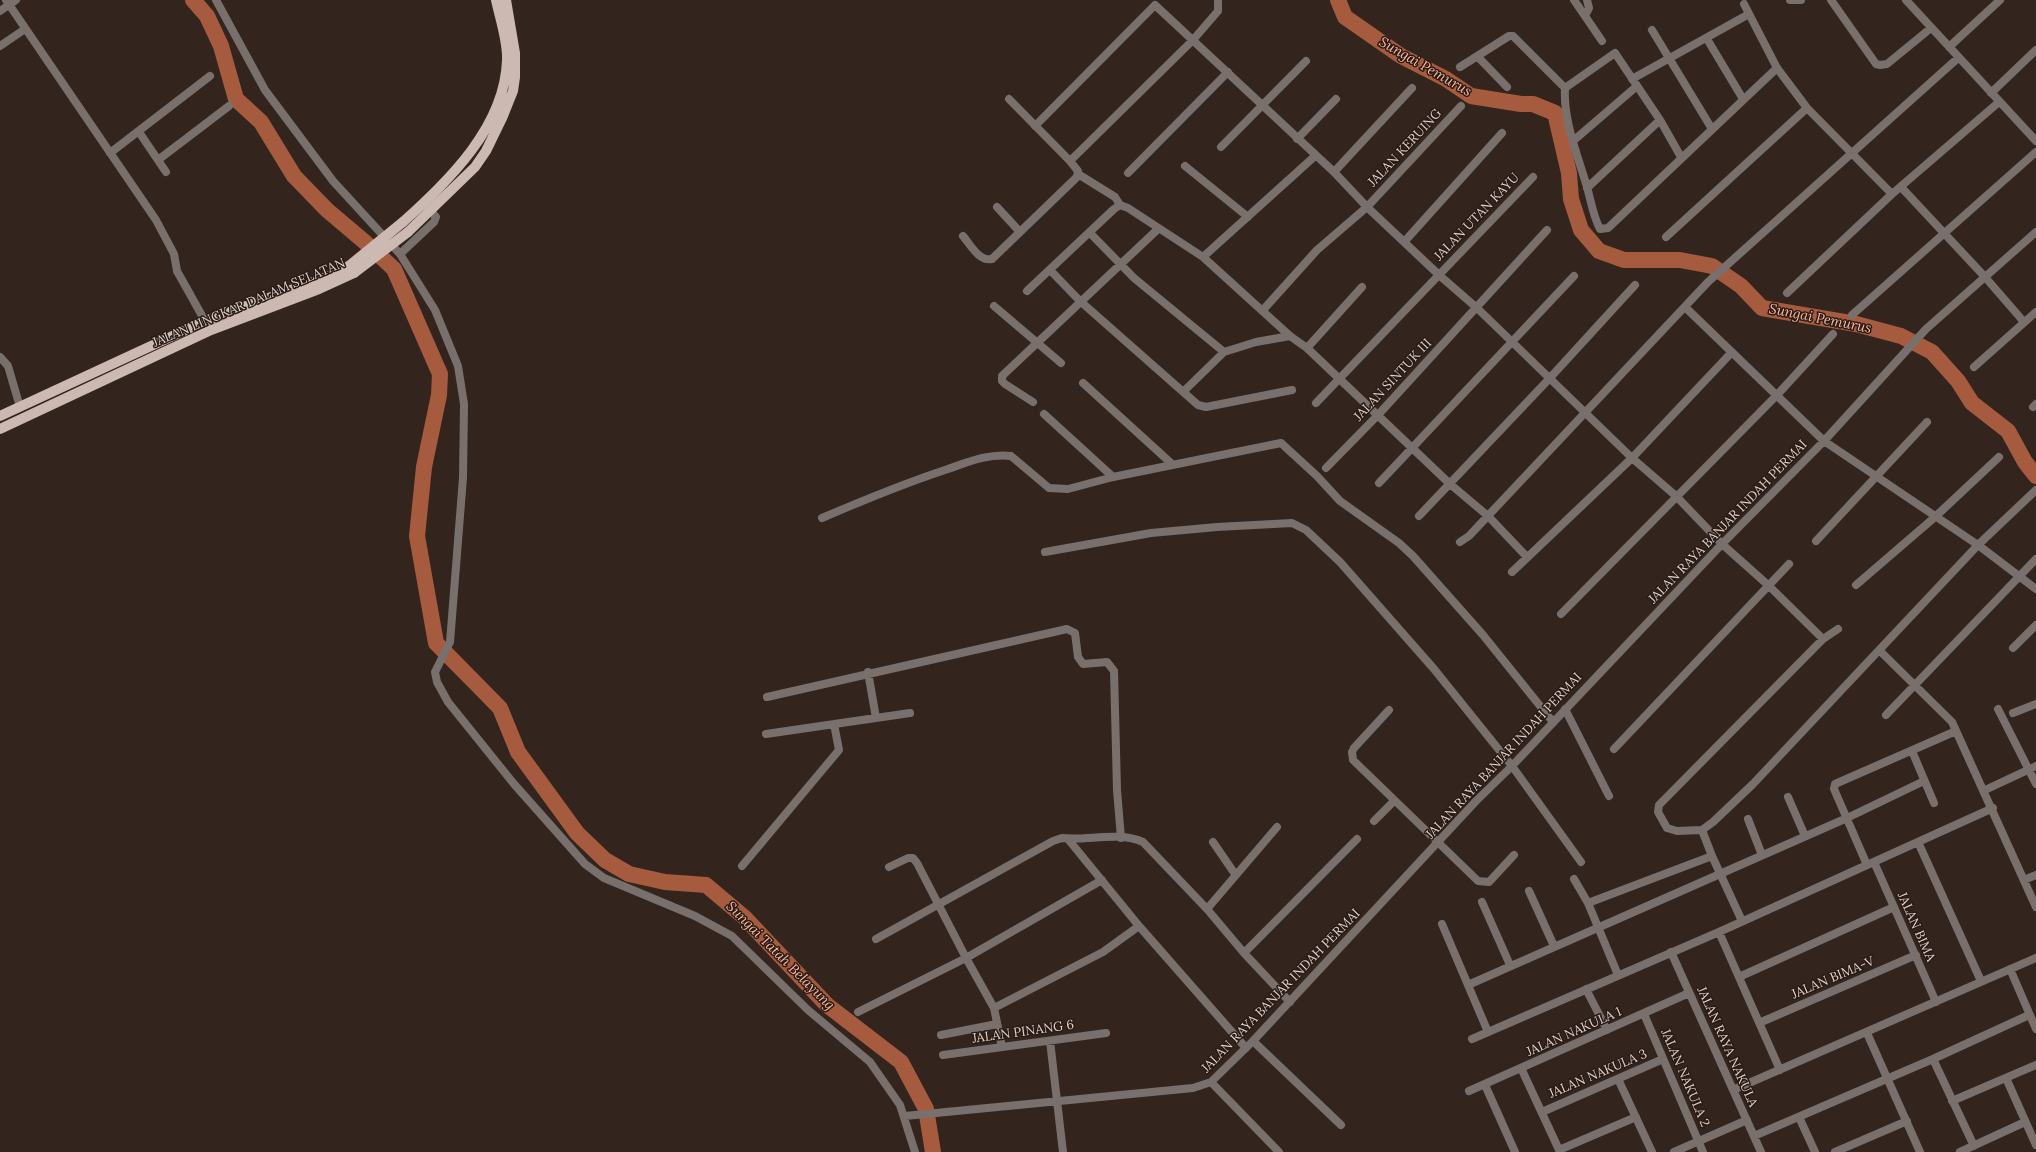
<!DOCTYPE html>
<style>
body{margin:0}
canvas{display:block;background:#34241e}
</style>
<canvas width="2036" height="1152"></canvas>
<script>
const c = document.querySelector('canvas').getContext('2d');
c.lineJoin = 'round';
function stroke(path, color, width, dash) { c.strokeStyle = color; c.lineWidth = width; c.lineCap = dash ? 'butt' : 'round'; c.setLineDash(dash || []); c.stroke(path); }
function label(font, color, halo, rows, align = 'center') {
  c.font = font + ' Lora,serif'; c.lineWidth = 3; c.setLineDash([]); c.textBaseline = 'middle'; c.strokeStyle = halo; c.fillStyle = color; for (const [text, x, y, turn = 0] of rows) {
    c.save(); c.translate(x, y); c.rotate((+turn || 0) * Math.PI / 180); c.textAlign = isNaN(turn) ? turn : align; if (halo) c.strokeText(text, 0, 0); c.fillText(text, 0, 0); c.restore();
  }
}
const river = new Path2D(`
 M193,0l14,16 14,30 15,53 25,23 33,54 33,34 39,33 28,26 46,105 -1,21 -15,72 -7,69 19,107 64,65 18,44 59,81 28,27 24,14 36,8 41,3 38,32 83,88 74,57 25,47 7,43
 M1338,0l7,17 56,39 45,23 25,17 50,8h12l22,9 14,60 2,26 10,31 18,21 25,9h56l32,6 29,20 21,22 94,16 45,12 31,16 26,29 14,22 36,28 17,31 11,14`);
const street = new Path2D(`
 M6,0l150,220 18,34 3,17 28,50
 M216,0l49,90 68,91 67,73 35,56 23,56 6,38 -1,74 -13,164 -15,30 2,10 11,20 66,82 71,80 19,14 91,38 37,20 76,74 62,52 30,43 15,47
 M1574,0l28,41
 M1790,0h11
 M1831,0l45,64 4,1 7,-1 44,-36
 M1906,0l130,141
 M1744,4l33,64 30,40 85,86
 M0,11l16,-11
 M1585,16l4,-8 -2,-8
 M1652,30l60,99
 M1707,39l36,60
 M0,46l25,-17
 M1949,47l51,-47
 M1478,57l29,30
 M1460,67l49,-31h4l52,52
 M1632,79l117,-65
 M1991,93l45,-43
 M1035,126l120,-121 179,167 33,35 72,68 38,33 155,150 44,38 46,48 46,41 55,54
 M139,132l27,40
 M1297,139l39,-40
 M1573,141l64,-55
 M1221,147l85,-86
 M110,153l100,-77
 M1681,157l-21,-37 -45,-67 -50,35c-2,33 13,68 22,99 4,14 6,29 13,42l8,-1 169,-160
 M158,160l71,-54
 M1070,161l123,-121 25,-29v-11
 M1185,166l63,51
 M1334,172l78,-84
 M1128,173l100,-101
 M1078,174l37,23 5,8 8,3 75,49 87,79 17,12 143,136 38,32 39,41
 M1901,187l84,90 39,45
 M1587,188l73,-68
 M997,207l23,25
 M1090,233l44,45 90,74
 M963,236c7,8 16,26 29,23l85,-82 1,-6 -8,-10 -61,-62
 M1666,237l141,-129
 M1405,241l97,-108
 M400,254l34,-32 2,-5 -10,-11
 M1203,257l112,-101
 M1050,270l30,31 118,104 8,2 86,-17
 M1027,291l87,-82 6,-4
 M1787,293l105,-99 107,-92
 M994,306l67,57
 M1685,307l139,134 154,104 58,44
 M1263,310l54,-60 50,-43 94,-101
 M1852,315l184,-163
 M1307,348l55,-61
 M0,357l8,9 12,41
 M1974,367l62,-55
 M1083,383l89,81
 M1184,391l40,-39 32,-10 34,-6
 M1033,402l-28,-18 -3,-3v-5l156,-147
 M1316,403l217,-226
 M2033,407l3,-3
 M1044,414l69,63
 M1326,468l52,-53 169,-185
 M1379,483l195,-207
 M1419,516l130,-137 86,-94
 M822,518c42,-18 83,-35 126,-49 20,-7 42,-16 63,-13l38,32 19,1 45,-12 168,-34 36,33 23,25 59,42 14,13 70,79 70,87
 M1816,541l111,-119
 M1460,542l9,-6 239,-254 250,-224
 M1045,552l106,-19 66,-6 75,-4 14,7 34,32 94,107 78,97 69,96
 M1512,572l120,-114 100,-106
 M1856,585l79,-68 64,-60
 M1561,614l216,-219 56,-61
 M1838,629l-15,10 -164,166 -1,7 9,16 10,3 25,-1 11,-8 40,-38 225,-239 58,-55
 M2013,648l23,-23
 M1879,650l73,72 84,185
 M868,672l8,46
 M767,697l300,-68 8,4 3,24 5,7 24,-2 7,9 3,119 4,48
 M1565,709l44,87
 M1998,709l38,75
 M1389,710l-35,38 -2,4 1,8 125,121 11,1 25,-27
 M2013,713l23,-9
 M1886,715l150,-156
 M766,734l144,-21
 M1614,749l175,-185
 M1912,751l22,52
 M1985,790l51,-24
 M1788,797l17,39
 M1748,819l14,36
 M1374,821l20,-20
 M1277,827l-70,82 37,44 46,49
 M1702,830l10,26 30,65
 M1068,839l71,87 107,122
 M1213,842l22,32
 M1918,842l63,139
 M1874,862l62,140
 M1867,865l-33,-76 1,-5 121,-53
 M742,866l97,-116 -5,-26
 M889,867l19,-9h5l4,5 49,95 28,50 8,39
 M1574,879l14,24 30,72
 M2024,880l12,-5
 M1529,891l25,55
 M1482,902l28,63
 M1588,903l124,-47
 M1442,924l46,108
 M1719,932l61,138
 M876,939l177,-98 9,-3c26,3 56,-7 81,4l64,67
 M1671,952l90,200
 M1244,953l113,-114
 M2010,969l26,60
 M1739,977l155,-70
 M1468,985l379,-167 77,-37
 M1586,989l21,41
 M994,1008l109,-56 36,-26
 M858,1012l108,-54 136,-78
 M1644,1014l59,138
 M1759,1023l157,-68
 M1867,1033l53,119
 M941,1035l56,-11
 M1472,1039l247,-107 274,-124
 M1050,1041l13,111
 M1253,1041l88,84
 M943,1055l163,-22
 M1933,1059l41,87
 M1521,1068l39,84
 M2006,1078l30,67
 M1618,1079l34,73
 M1211,1082l68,70
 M1485,1085l30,67
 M1733,1090l303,-132
 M1469,1091l220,-98
 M1952,1101l84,-36
 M1542,1112l121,-53
 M905,1116l288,-28 18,-6 42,-41 223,-240 36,-35 210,-222 102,-103 102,-112 110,-97
 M1799,1117l16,35
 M1754,1136l179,-77 96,-44
 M1559,1150l77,-33
 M1674,1152l73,-32
 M1835,1152l72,-31
 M1960,1152l65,-30`);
const primary = new Path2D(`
 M403,222c46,-42 102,-95 104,-162 1,-19 -7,-41 -11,-60
 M408,232l67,-65 11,-16 17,-35 10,-25 2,-14v-24l-9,-53
 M0,416l205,-95 133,-48 11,-7
 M0,429l211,-99 108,-41 35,-16`);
const primaryBridge = new Path2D(`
 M349,266l54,-44
 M354,273l54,-41`);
const streetNames = [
 ["JALAN KERUING",1405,148,-47],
 ["JALAN UTAN KAYU",1477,217,-46],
 ["JALAN LINGKAR DALAM SELATAN",249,303,-23],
 ["JALAN SINTUK III",1393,380,-47],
 ["JALAN RAYA BANJAR INDAH PERMAI",1728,522,-46],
 ["JALAN RAYA BANJAR INDAH PERMAI",1504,756,-47],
 ["JALAN BIMA",1916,927,66],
 ["JALAN BIMA-V",1833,978,-23],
 ["JALAN RAYA BANJAR INDAH PERMAI",1281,991,-46],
 ["JALAN PINANG 6",1023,1032,-8],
 ["JALAN NAKULA 1",1574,1032,-24],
 ["JALAN RAYA NAKULA",1727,1047,66],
 ["JALAN NAKULA 3",1598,1074,-23],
 ["JALAN NAKULA 2",1685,1078,67]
];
const waterNames = [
 ["Sungai Pemurus",1425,67,30],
 ["Sungai Pemurus",1820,319,11],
 ["Sungai Tatah Belayung",780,956,45]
];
stroke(river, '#a65b3e', 16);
stroke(street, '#79706d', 8);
stroke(primary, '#cbb9b2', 10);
stroke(primaryBridge, '#cbb9b2', 10);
label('13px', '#ded3cf', '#2a1a14', streetNames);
label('italic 14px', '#f9b9a1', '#2a1a14', waterNames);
</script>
